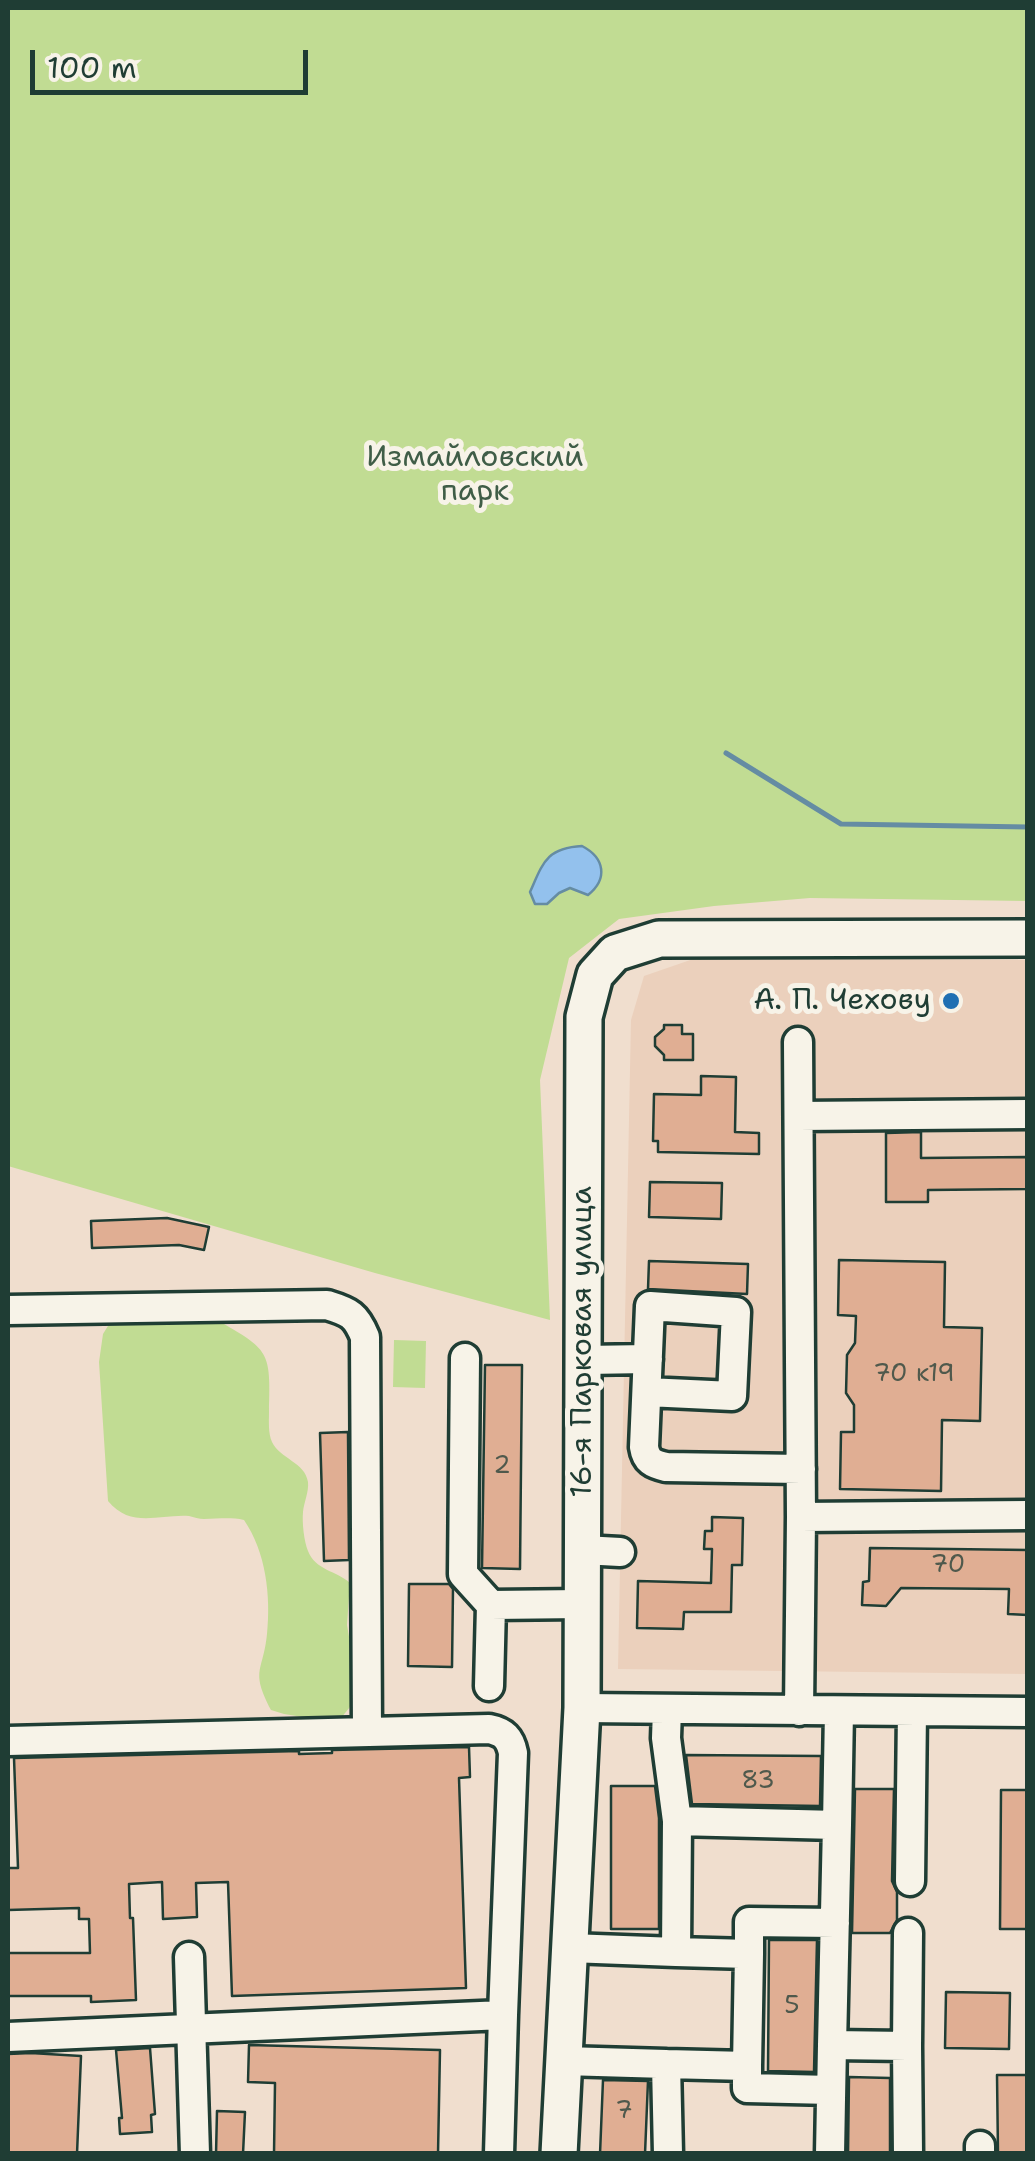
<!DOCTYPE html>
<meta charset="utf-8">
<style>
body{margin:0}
#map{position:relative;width:1035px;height:2161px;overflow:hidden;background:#f0dece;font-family:"Shantell Sans",sans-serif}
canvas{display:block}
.frame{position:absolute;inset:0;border:10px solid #1f3d34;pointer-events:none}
.scale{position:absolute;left:30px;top:50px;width:278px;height:45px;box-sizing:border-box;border:5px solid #1f3d34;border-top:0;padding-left:12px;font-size:30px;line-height:35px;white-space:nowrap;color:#1f3d34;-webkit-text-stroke:8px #f7f3e8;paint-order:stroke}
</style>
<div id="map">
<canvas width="1035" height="2161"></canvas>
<div class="frame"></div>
<div class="scale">100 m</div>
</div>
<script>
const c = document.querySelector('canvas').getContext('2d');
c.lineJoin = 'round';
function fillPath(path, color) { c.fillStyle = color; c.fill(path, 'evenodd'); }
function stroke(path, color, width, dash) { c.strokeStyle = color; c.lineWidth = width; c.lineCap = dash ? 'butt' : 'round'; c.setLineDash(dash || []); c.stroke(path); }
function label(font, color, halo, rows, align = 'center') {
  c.font = font + ' "Shantell Sans",sans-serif'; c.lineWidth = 10; c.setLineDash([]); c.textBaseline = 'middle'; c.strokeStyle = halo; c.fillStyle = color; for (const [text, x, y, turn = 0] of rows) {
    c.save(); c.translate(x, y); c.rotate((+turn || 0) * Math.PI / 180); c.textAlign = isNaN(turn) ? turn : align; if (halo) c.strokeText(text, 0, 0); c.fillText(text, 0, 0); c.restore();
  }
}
const built = new Path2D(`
 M699,957l328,3v714l-409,-5 13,-649 13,-44z`);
const green = new Path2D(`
 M8,8h1019v893l-217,-3 -96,8 -95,13 -50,39 -29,122 10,240 -175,-47 -367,-107z
 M217,1320c52,30 54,30 52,92 0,9 -1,21 3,30 8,17 33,20 36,40 1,10 -4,20 -5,30 -1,11 1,29 5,39 7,19 29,20 42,32l-3,42 7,40 -4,42 -9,11 -13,3 -44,-7 -13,-4c-21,-41 -8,-37 -4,-76 4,-38 -1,-82 -23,-114 -14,-3 -26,-1 -40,-1 -5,0 -10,-2 -15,-3 -30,-2 -58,13 -81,-15l-9,-139 4,-28 8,-13z
 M394,1340l32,1 -1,47 -32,-1z`);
const water = new Path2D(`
 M582,846c23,12 26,33 6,49l-18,-7 -11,5 -12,11h-12l-5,-12c13,-29 16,-44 52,-46z`);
const stream = new Path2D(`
 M726,753l115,71 187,3`);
const building = new Path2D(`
 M664,1025h18v9h11v26h-29v-5l-9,-9v-9l9,-8z
 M701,1076l35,1 -1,55 24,1v21l-101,-2v-11h-5l1,-47 47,1z
 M921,1132v26l107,-1v32l-100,1v12h-42v-69z
 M650,1182l72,1 -1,36 -72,-2z
 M167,1218l42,9 -5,23 -25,-5 -87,3 -1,-27z
 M839,1260l106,2 -1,65 38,1 -2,93 -38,-1 -1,71 -101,-2 1,-57h13v-27l-8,-12 1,-38 8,-12 1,-27 -18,-1z
 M649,1261l99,3 -1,30 -99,-5z
 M485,1365h37l-2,204 -38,-1z
 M348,1432l1,128 -25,1 -4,-128z
 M712,1517l31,1 -1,47h-10l-1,47h-47l-1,17 -46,-1 1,-47 73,2 1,-34h-8l1,-18h7z
 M870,1548l158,2v65l-20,-1 1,-25 -108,-1 -15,18 -24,-1 1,-23 6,-1z
 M409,1584h40l4,5 -1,78 -44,-1z
 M469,1747l1,30 -11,1 7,210 -234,8 -4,-114 -32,1 1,34 -34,2 -1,-37 -33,2 1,34h3l3,82 -45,2v-6h-83v-43h82l-1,-34h-10v-11l-71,2v-42h10l-4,-110 285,-7v3l33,-1v-3z
 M686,1755l135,1 -1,50 -128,-2z
 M611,1786h44l4,32v111h-48z
 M855,1789h39l-2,92 5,11v28l-7,13h-38z
 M1001,1790h27v139h-28z
 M769,1940h48l-3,132 -46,-1z
 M946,1992l64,1 -1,56 -64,-1z
 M249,2045l191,5 -2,104h-164l1,-71 -27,-1z
 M150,2048l5,66 -4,1 1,17 -32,2 -1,-16h3l-6,-68z
 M31,2053l50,3 -4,98h-69v-100z
 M997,2075h31v79h-30z
 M849,2077l41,1v76h-42z
 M603,2080l45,1 -3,73h-45z
 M217,2111l28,1 -2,42h-27z`);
const minor = new Path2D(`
 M798,1042l3,475
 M799,1116l229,-2
 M8,1310l319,-5c23,7 29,10 38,32l2,394
 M465,1358l-2,216 28,31
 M585,1360l63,-1
 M647,1392l85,4 4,-84 -86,-6 -6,141c2,14 9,17 22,20l135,2
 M583,1550l37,2
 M489,1686l2,-81 91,-1
 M582,1708l446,4
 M667,1709l-1,29 11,83 160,4 2,-114
 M799,1711l2,-194 227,-2
 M8,1741l481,-12c15,3 21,9 24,24l-10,262 -495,22
 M910,1881l2,-170
 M570,1948l106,4 1,-131
 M749,1954v-32l86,1
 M189,1957l6,197
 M832,2045l5,-220
 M907,2046l1,-113
 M564,2061l102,3
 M747,2066v22l84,2
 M499,2154l4,-139
 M668,2154l-2,-90 81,2 2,-112 -73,-2
 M830,2154l2,-109 75,1 1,108
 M980,2154v-8`);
const major = new Path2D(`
 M559,2154l23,-446 2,-691 11,-42 20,-22 44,-14 369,-1`);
const markers = [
 [951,1001,10,"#1f6fb2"]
];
const numberNames = [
 ["70 к19",914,1374],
 ["2",502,1466],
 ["70",948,1565],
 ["83",758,1781],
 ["5",792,2006],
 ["7",624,2111]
];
const parkNames = [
 ["Измайловский",475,458],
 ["парк",475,492]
];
const poiNames = [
 ["А. П. Чехову",931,1001]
];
const streetNames = [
 ["16-я Парковая улица",583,1342,-90]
];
fillPath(built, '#ebd0bc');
fillPath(green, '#c1dc93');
fillPath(water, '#93c1ed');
stroke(water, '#658ca3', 2.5);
stroke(stream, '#658ca3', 5);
fillPath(building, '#e0ae93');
stroke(building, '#1f3d34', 2.5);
stroke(minor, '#1f3d34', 35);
stroke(major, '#1f3d34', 42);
stroke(minor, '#f7f3e8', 28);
stroke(major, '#f7f3e8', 35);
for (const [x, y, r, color] of markers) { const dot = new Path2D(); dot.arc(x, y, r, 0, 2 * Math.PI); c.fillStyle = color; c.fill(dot); stroke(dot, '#f7f3e8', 4); }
label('25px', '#4f594c', null, numberNames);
label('30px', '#3f5d47', '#f7f3e8', parkNames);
label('30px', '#1f3d34', '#f7f3e8', poiNames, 'right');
label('30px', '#1f3d34', '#f7f3e8', streetNames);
</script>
